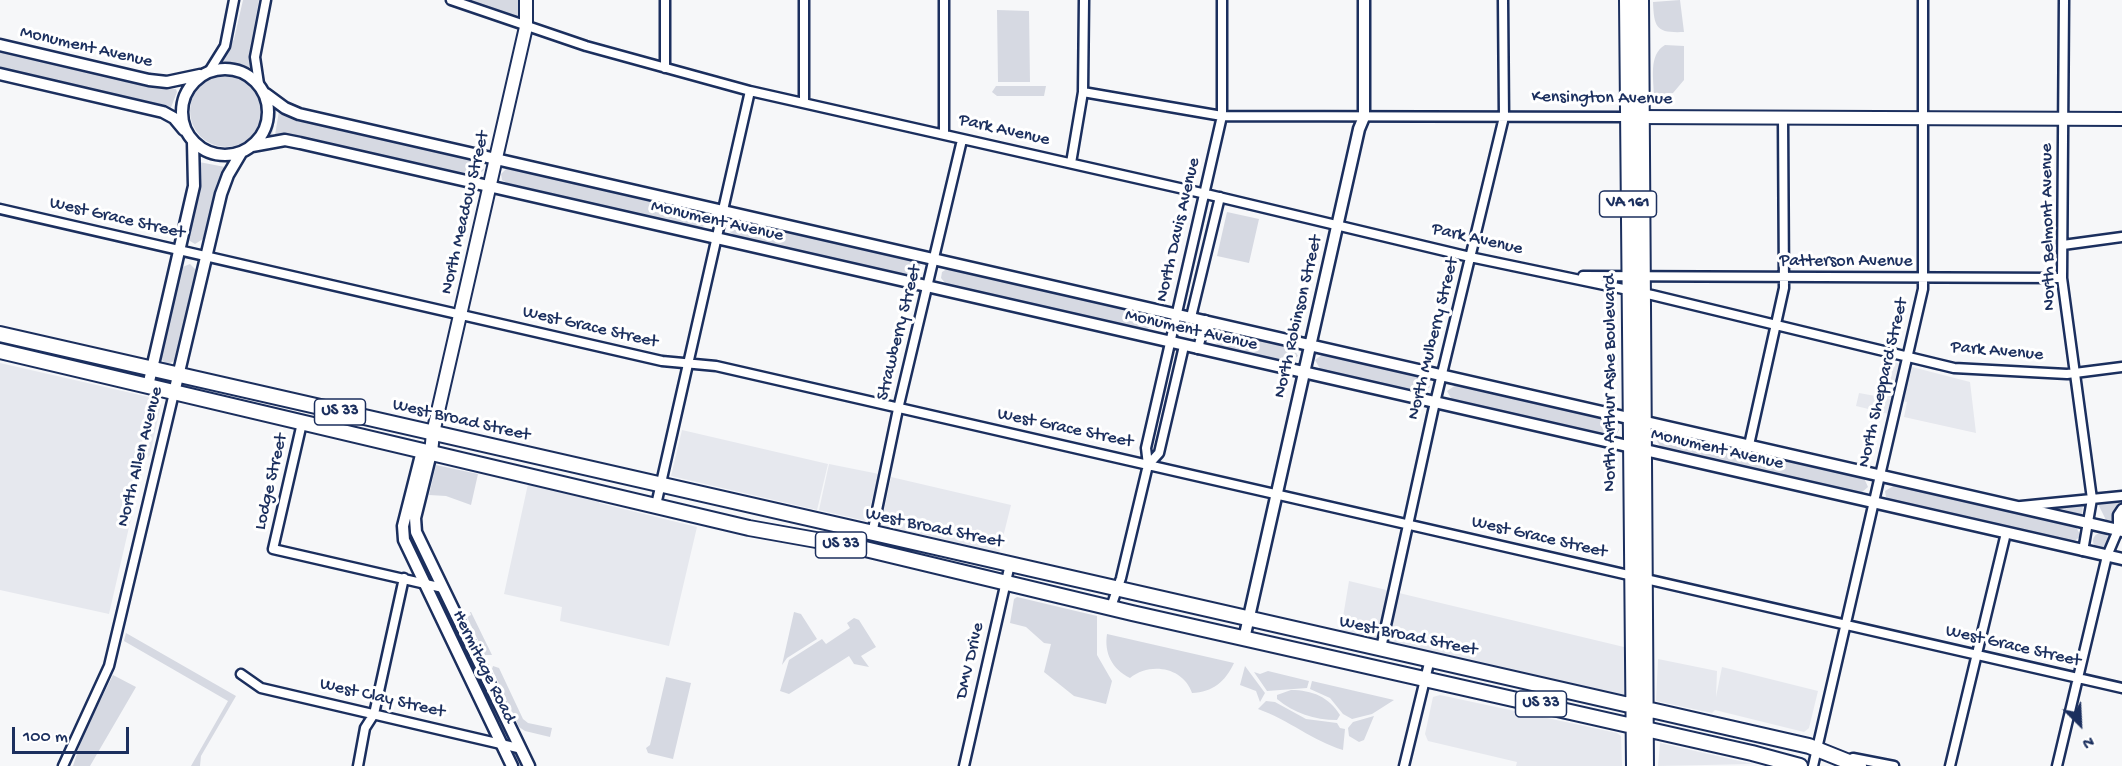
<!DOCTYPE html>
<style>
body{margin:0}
#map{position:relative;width:2122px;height:766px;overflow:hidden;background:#f6f7f9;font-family:"Gochi Hand",sans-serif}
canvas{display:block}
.north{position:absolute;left:2050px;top:694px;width:60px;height:60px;-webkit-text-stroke:4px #fff;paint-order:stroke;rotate:156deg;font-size:16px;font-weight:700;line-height:24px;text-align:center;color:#1b2f5e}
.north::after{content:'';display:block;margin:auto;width:21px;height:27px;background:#1b2f5e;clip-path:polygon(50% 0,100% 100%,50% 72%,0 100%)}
.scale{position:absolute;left:12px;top:727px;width:117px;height:27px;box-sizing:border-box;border:3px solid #1b2f5e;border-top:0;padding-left:8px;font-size:18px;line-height:21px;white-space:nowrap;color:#1b2f5e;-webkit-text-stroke:4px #fff;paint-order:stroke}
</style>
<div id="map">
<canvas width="2122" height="766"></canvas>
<div class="north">N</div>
<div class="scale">100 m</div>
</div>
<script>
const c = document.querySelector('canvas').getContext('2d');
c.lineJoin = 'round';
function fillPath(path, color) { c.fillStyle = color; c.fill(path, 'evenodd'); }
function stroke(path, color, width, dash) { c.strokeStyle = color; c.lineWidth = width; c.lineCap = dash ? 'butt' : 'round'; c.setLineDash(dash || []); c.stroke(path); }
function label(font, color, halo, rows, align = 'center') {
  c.font = font + ' "Gochi Hand",sans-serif'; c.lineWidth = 6; c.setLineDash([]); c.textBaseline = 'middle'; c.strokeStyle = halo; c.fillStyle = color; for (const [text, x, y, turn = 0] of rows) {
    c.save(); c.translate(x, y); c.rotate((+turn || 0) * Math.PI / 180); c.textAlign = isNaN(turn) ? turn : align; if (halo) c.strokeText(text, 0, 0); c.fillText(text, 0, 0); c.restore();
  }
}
const built = new Path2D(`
 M1889,361l81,21 6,51 -72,-16 3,-15 -27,-6z
 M0,363l162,37 -12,55 -6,7 -35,152 -109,-24z
 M1859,393l33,6 -3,15 -33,-8z
 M682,430l146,34 -11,46 -146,-34z
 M829,464l50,10 -13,47 -47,-11z
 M891,477l120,28 -13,52 -112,-26 -5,-6z
 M528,484l63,11 9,2 -1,6 98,24 -28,119 -109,-25 2,-14 -58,-13z
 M1349,581l275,66 3,46 -7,5 -280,-63z
 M1658,659l59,12 -1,26 6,-30 96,24 -9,37 -5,4 -89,-22 -3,3 -56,-12z
 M1440,695l177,38 4,3 1,30h-106l1,-4 -89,-21 -3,-7 8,-37z
 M1660,743l93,21 -95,2z`);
const green = new Path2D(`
 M243,0h16l-8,44 1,24 -29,-7 11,-22z
 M465,0h56v15l-6,2z
 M1680,0l4,32c-27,1 -30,-3 -31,-30z
 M997,10l32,1 1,71h-32z
 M1665,45l19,1v34l-11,13 -15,1 -4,4c0,-19 -6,-43 11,-53z
 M0,52l162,37h14l1,3 -7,18 -11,-6 -159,-37z
 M190 111a36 36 0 1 1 72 0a36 36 0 1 1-72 0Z
 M996,86h50l-2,10h-47l-5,-4z
 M271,106l6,3 -5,26 -7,1z
 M279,111l17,8 183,42 5,9 -8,6 -182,-41h-19z
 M199,162l26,5 -8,16 -14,56 -8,5 -5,-3 -2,-6 13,-55z
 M507,168l198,45 5,9 -9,6 -194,-45 -5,-3 -1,-6z
 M1227,212l32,7 -10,44 -32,-7z
 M739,220l177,41 4,3 1,6 -3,5 -6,1 -177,-40 -5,-4 -1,-6 4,-5z
 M190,264l6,6 -20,90 -10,5 -6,-8 20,-89z
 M947,269l202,46 5,8 -8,7 -200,-46 -5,-6 1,-6z
 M1222,331l71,16 5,9 -9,6 -71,-16 -5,-9 3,-5z
 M1323,354l103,24 4,9 -8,6 -102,-24 -5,-9z
 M1456,385l157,36 6,9 -3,5 -6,1 -158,-36 -5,-9z
 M1665,433l199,45 4,9 -7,6 -200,-45 -5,-9z
 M436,465l42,9 -7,31 -25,-9 -17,-1z
 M1895,485l181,42 5,9 -8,6 -182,-42 -5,-3 -1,-6z
 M2119,499l1,4 -7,17h-7l-8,-16z
 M2083,504l-1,11 -23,-7 2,-3z
 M2093 541a8 8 0 1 1 16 0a8 8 0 1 1-16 0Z
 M1017,597l80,19v39l15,26 -6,23 -32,-8 -30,-24 7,-28 -7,-1 -18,-16 -16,-4 4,-24z
 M470,612h1l21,43h-7l-18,-38 4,-2z
 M794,612l7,2 16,25 -30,19 -5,7z
 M854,618l5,2 17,27 -15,9 8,11 -15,-3 -5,-8 -60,38 -9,-3 9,-31 33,-21 4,5 24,-16 -3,-5z
 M126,633l110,63 -35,60 -1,10h-9l37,-65 -104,-60z
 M1107,634l127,29c-9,19 -21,29 -42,30 -9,-26 -42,-31 -62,-15 -18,-9 -26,-25 -23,-44z
 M493,666l6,2 24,51 5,4 24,5 -2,9 -25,-6 -6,-4 -27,-58z
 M1245,666l20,27 -5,9 -4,-11 -16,-6z
 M1268,671l41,10 -2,7 -40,3 -13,-19 6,2z
 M113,675l23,12 -46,79h-17l10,-31z
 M666,677l25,6 -18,76 -25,-6 -2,-5 4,-3z
 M1312,681l82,19 -22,14 -20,5 -9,-5 -13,-16 -20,-9z
 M1291,690c21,0 38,7 49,25l-3,5c-23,0 -43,-7 -60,-21v-4z
 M1266,701l9,1 31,17 31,4 3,5 5,1 -2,21c-30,-9 -54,-30 -85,-41z
 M1374,716l-10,24 -5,2 -10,-6 -1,-8 5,-6z`);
const minor = new Path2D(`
 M451,0l135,46 164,45 456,103 264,63 182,38 302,73 113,6 55,-7
 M944,0v134
 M2064,0l-2,278 30,221 -9,52
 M665,68v-68
 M210,70l15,-24 9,-46
 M259,84l-4,-27 11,-57
 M1083,92l139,24 405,1
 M804,103v-103
 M1071,163l12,-71 1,-92
 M0,209l662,152 54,5 1406,322
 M2063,245l59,-8
 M1583,276l479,2
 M1191,317l29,-120
 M1198,349l7,-29
 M302,423l-29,126 170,39
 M1749,445l35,-157 -1,-170
 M1148,465l11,-12 25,-107
 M656,505l94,-414
 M2021,506l101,-10
 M872,534l26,-125 64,-269
 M1111,607l10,-29 27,-113 -2,-17 76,-332v-116
 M1381,648l52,-237 71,-294 -1,-117
 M241,674l20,14 257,60
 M1853,758l41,8
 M63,766l46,-100 65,-273
 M358,766l7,-38 9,-14 30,-136
 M964,766l46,-202
 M1404,766l26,-107
 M1813,766l110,-477v-289
 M1950,766l56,-233
 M2057,766l50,-210 11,-26v-15l4,-6`);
const tertiary = new Path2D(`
 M0,45l149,35 18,2 33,-7
 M182 112a43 43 0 1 1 86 0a43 43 0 1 1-86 0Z
 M0,74l163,38 11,6 10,12
 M266,94l19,14 14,6 1823,417
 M252,146l33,-6 15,3 1822,416
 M148,386l46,-200 -1,-44
 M174,393l47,-199 7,-19 13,-22
 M422,451l-19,75 1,14 108,226
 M431,453l-16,65 1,14 113,234
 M1244,639l115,-510 5,-12v-117`);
const secondary = new Path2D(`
 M1634,117l488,2
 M431,453l2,-20 93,-406v-27`);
const primary = new Path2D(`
 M1627,0l7,766
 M1641,0l5,766
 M0,334l1809,412 50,20
 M0,351l749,177 112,20 271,65 620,140 48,13`);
const shields = [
 [1628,204,57],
 [340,412,51],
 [841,545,51],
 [1541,704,51]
];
const shieldNames = [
 ["VA 161",1628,204],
 ["US 33",340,412],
 ["US 33",841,545],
 ["US 33",1541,704]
];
const streetNames = [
 ["Monument Avenue",86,48,13],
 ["Kensington Avenue",1602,99,1],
 ["Park Avenue",1004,131,13],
 ["North Meadow Street",466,213,-77],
 ["West Grace Street",117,219,13],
 ["Monument Avenue",717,222,13],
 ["North Belmont Avenue",2049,227,-91],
 ["North Davis Avenue",1179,230,-77],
 ["Park Avenue",1477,240,13],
 ["Patterson Avenue",1846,262],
 ["North Robinson Street",1299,317,-77],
 ["West Grace Street",590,328,13],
 ["Monument Avenue",1191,331,13],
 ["Strawberry Street",900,333,-76],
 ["North Mulberry Street",1434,339,-76],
 ["Park Avenue",1997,352,5],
 ["North Arthur Ashe Boulevard",1611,383,-90],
 ["North Sheppard Street",1884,383,-77],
 ["West Broad Street",461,421,13],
 ["West Grace Street",1065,429,12],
 ["Monument Avenue",1717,450,13],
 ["North Allen Avenue",141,457,-76],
 ["Lodge Street",272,482,-77],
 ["West Broad Street",934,529,12],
 ["West Grace Street",1539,538,13],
 ["West Broad Street",1408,637,12],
 ["West Grace Street",2013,647,13],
 ["DMV Drive",971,661,-77],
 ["Hermitage Road",483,667,64],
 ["West Clay Street",382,699,13]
];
fillPath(built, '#e6e8ee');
fillPath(green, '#d6d9e2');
stroke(minor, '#1b2f5e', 13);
stroke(tertiary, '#1b2f5e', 15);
stroke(secondary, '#1b2f5e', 16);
stroke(primary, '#1b2f5e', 18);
stroke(minor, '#fff', 8);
stroke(tertiary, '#fff', 10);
stroke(secondary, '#fff', 12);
stroke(primary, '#fff', 14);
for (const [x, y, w] of shields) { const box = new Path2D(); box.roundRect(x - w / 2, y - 13, w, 26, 4.5); c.fillStyle = '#fff'; c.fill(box); stroke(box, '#1b2f5e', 1.5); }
label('bold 16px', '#1b2f5e', null, shieldNames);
label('18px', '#1b2f5e', '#fff', streetNames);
</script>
